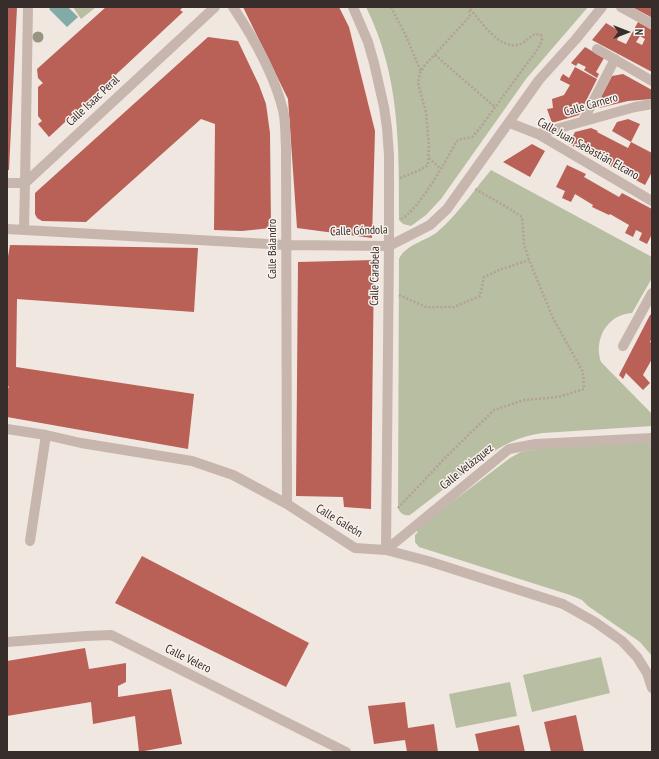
<!DOCTYPE html>
<meta charset="utf-8">
<style>
body{margin:0}
#map{position:relative;width:659px;height:759px;overflow:hidden;background:#f0e7e0;font-family:"PT Sans Narrow",sans-serif}
canvas{display:block}
.frame{position:absolute;inset:0;border:8px solid #372d2b;pointer-events:none}
.north{position:absolute;left:607px;top:12px;width:40px;height:40px;-webkit-text-stroke:3px #f8f1ec;paint-order:stroke;rotate:90deg;font-size:11px;font-weight:700;line-height:16px;text-align:center;color:#372d2b}
.north::after{content:'';display:block;margin:auto;width:14px;height:18px;background:#372d2b;clip-path:polygon(50% 0,100% 100%,50% 72%,0 100%)}
</style>
<div id="map">
<canvas width="659" height="759"></canvas>
<div class="frame"></div>
<div class="north">N</div>
</div>
<script>
const c = document.querySelector('canvas').getContext('2d');
c.lineJoin = 'round';
function fillPath(path, color) { c.fillStyle = color; c.fill(path, 'evenodd'); }
function stroke(path, color, width, dash) { c.strokeStyle = color; c.lineWidth = width; c.lineCap = dash ? 'butt' : 'round'; c.setLineDash(dash || []); c.stroke(path); }
function label(font, color, halo, rows, align = 'center') {
  c.font = font + ' "PT Sans Narrow",sans-serif'; c.lineWidth = 3; c.setLineDash([]); c.textBaseline = 'middle'; c.strokeStyle = halo; c.fillStyle = color; for (const [text, x, y, turn = 0] of rows) {
    c.save(); c.translate(x, y); c.rotate((+turn || 0) * Math.PI / 180); c.textAlign = isNaN(turn) ? turn : align; if (halo) c.strokeText(text, 0, 0); c.fillText(text, 0, 0); c.restore();
  }
}
const green = new Path2D(`
 M73,7h23l-15,12z
 M366,7h222l-62,72 -85,120 -15,16 -15,11 -8,-2 -4,-4c0,-74 1,-145 -33,-213z
 M491,170l161,87v21l-20,35c-24,1 -39,26 -31,49l51,52v12l-109,7c-34,4 -55,22 -81,42 -17,13 -34,26 -52,40 -5,1 -10,-1 -12,-7l1,-249c6,-14 26,-18 37,-26 19,-15 39,-44 55,-63z
 M652,441v215l-12,-14 -52,-36 -6,-6 -12,-5 -151,-48 -4,-5v-7l3,-3 -3,-2 95,-72 11,-6 20,-4z
 M601,657l9,36 -78,19 -9,-37z
 M510,682l7,34 -61,12 -7,-34z`);
const water = new Path2D(`
 M51,7h17l10,10 -11,10 -18,-18z`);
const building = new Path2D(`
 M7,7h10l-8,163h-2z
 M106,7h77l-3,3 3,2 -134,125 -11,-13 4,-3 -4,-5v-29l5,-4 -5,-5 -1,-9z
 M243,7h96l10,20 26,104 -3,107 -75,-10 -9,-129z
 M632,7h20v11l-3,-2z
 M638,22l14,8v42l-60,-32 14,-17 15,9 -4,8 9,4zM640,36l5,3 -3,6 -6,-3z
 M208,37l30,4 21,44 7,19 4,29 1,95 -29,3 -28,-1 1,-106 -14,-5 -115,103 -44,-1 -5,-3 -2,-4v-21z
 M585,47l19,11 -8,14 3,2 -2,4 -13,-8 2,-3 -8,-4 -2,3 -5,-3z
 M575,67l22,12 -18,36 -27,8 -5,-14 6,-1 -1,-9 12,-4 6,-10 -10,-5 1,-3 2,-3 6,4z
 M623,74l29,16v9l-24,2 -29,7 -2,-3 15,-29z
 M628,119l12,5 -9,18 -19,-11 5,-9z
 M591,128l7,3 -1,1 31,16 3,-6 21,11v19l-7,13 -76,-41 6,-12z
 M532,144l13,7 -15,26 -27,-15z
 M567,165l19,9 -2,3 35,20 3,-4 30,16v25l-5,10 -8,-4 3,-7 -6,-3 -3,7 -8,-4 4,-8 -19,-11 -1,1 -17,-8 1,-2 -18,-11 -4,8 -9,-4 3,-7 -9,-4z
 M10,245l188,3 -4,64 -177,-13 -1,68 178,27 -6,55 -181,-32v-28l2,-2 -2,-2v-123z
 M374,260l-3,249 -27,-2 -1,-10 -47,-1 2,-234z
 M652,314v24l-2,4 2,1v16l-9,16 7,8 -7,7 -17,-17 -3,6 -4,-4 31,-60z
 M142,556l167,87 -23,44 -171,-84z
 M85,648l4,21 37,-6v19l-8,4v11l53,-8 11,55 -43,8 -4,-36 -42,8 -2,-22 -84,14v-55z
 M405,702l3,26 26,-4 4,28h-31l-2,-12 -31,4 -6,-38z
 M576,715l8,37h-33l-7,-30z
 M519,725l6,27h-46l-4,-18z`);
const path = new Path2D(`
 M391,7l15,29 15,36
 M435,55l60,52
 M429,158l11,10
 M400,178l20,-8 8,-5 1,-19 -3,-33 -8,-30 2,-10 5,-8 45,-49 -1,-9
 M401,219c18,-9 45,-59 56,-78l4,-2 11,-2 8,-9 59,-81 3,-7 -1,-5 -6,-1c-6,3 -11,10 -18,11 -18,4 -37,-25 -47,-36
 M399,295l27,12h28l26,-11 4,-19 15,-7 30,-10
 M398,508l49,-52 47,-46 30,-10 34,-3 26,-8 -1,-17 -30,-54 -24,-58 -5,-16 -2,-27 -22,-14 -25,-14`);
const minor = new Path2D(`
 M233,7c20,30 41,67 50,103 3,12 2,25 3,37l1,357
 M353,7l15,35 6,21 10,44 3,21 2,27v91l-3,304
 M621,7l31,17
 M597,49l55,32
 M583,121l32,-62
 M510,123l28,11 114,67
 M538,134l97,-27 17,-3
 M7,183h18l3,-176
 M7,229l279,16 103,1 41,-21 17,-16 92,-129 37,-41 26,-32
 M24,230l1,-47 190,-176
 M623,346l29,-53
 M7,429l39,6 35,8 111,18 41,14 54,29 68,44 31,2 42,11 135,43 32,18 27,19 15,16 10,16 5,15
 M30,541l16,-106
 M386,550l123,-101 27,-5 116,-6
 M7,642l79,-6 25,-1 235,117`);
const trees = [
 [38,37]
];
const streetNames = [
 ["Calle Isaac Peral",93,101,-43],
 ["Calle Carnero",591,105,-16],
 ["Calle Juan Sebastián Elcano",588,149,29],
 ["Calle Góndola",359,231,-2],
 ["Calle Balandro",273,249,-90],
 ["Calle Carabela",375,276,-89],
 ["Calle Velázquez",467,467,-39],
 ["Calle Galeón",339,521,31],
 ["Calle Velero",188,659,26]
];
fillPath(green, '#b8bea1');
fillPath(water, '#82aaa7');
fillPath(building, '#b96156');
stroke(path, '#b3a097', 2.5, [2, 2]);
stroke(minor, '#c7b6ad', 10);
c.fillStyle = '#959580';
for (const [x, y] of trees) { c.beginPath(); c.arc(x, y, 5.5, 0, 2 * Math.PI); c.fill(); }
label('12px', '#372d2b', '#f8f1ec', streetNames);
</script>
